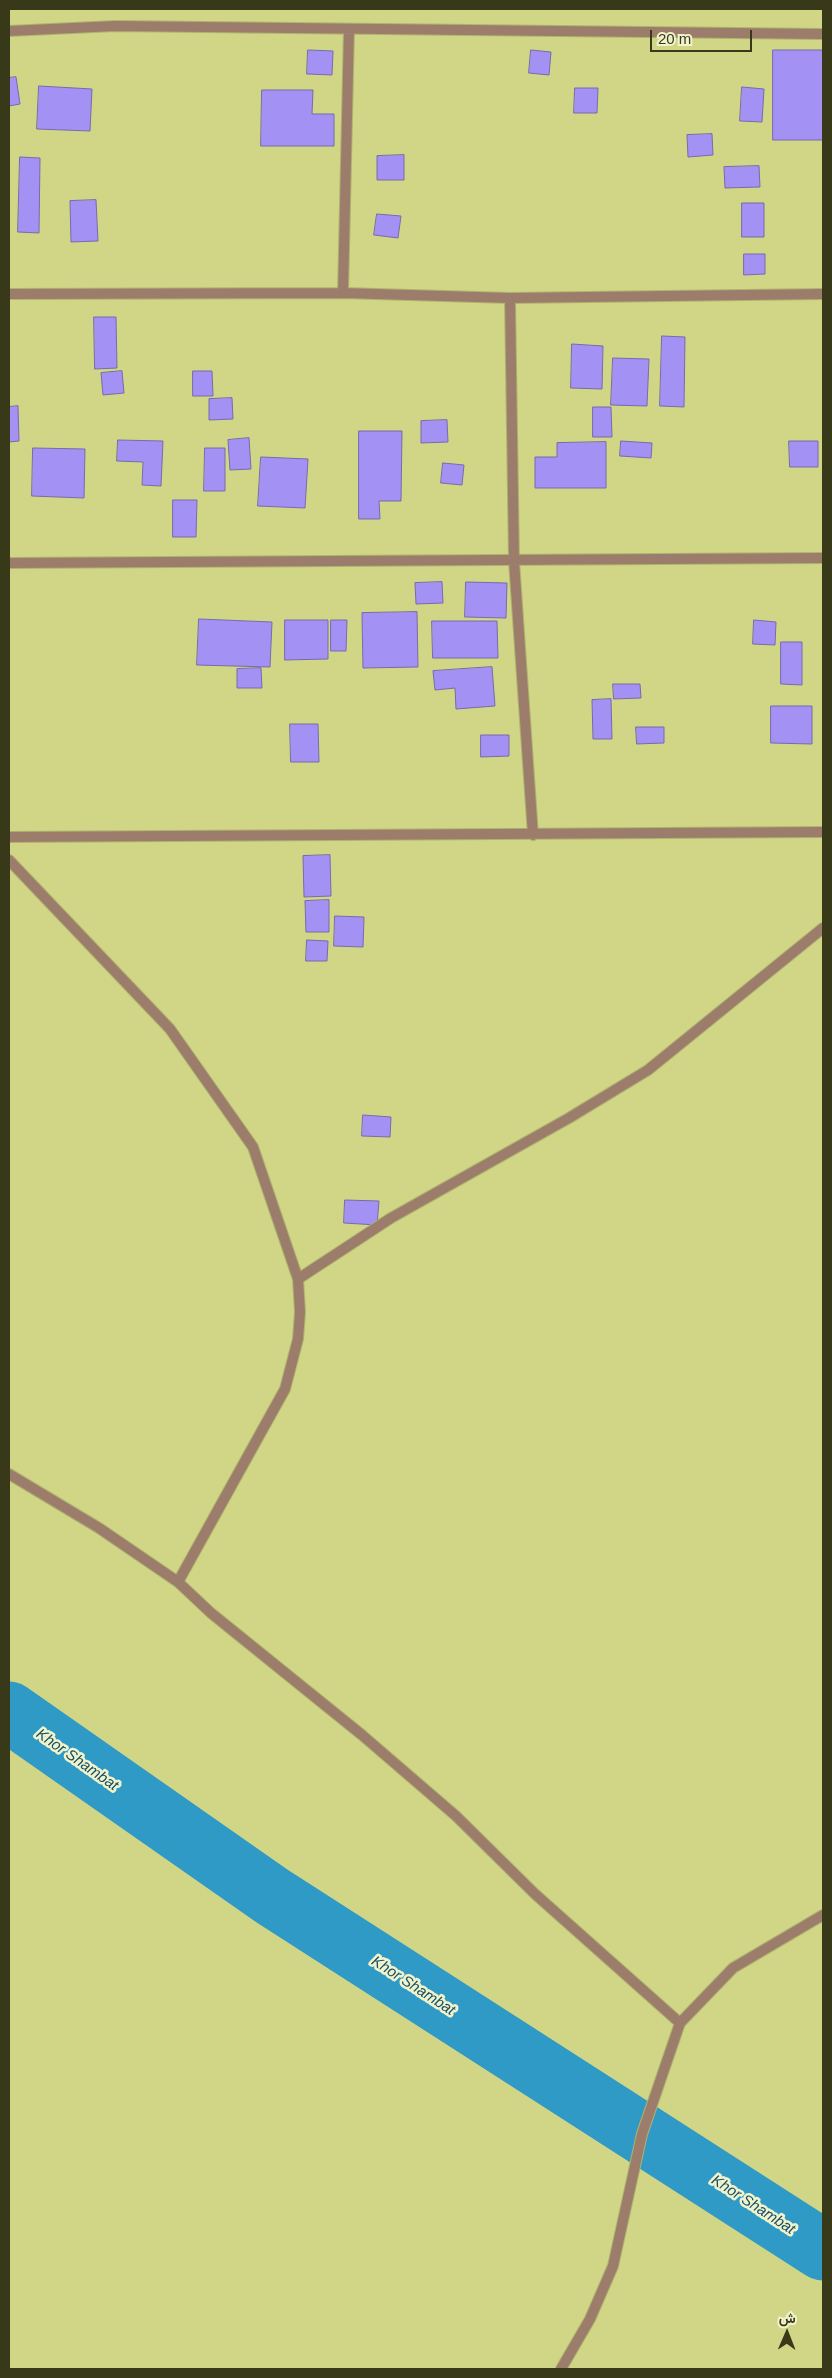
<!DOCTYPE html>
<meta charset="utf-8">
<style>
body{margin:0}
#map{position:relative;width:832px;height:2378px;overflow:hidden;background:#d1d586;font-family:Helvetica,Vazirmatn,sans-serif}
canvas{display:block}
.frame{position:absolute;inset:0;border:10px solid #383919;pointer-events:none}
.north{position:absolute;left:762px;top:2308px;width:50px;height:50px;-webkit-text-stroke:4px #f0f3cc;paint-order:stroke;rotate:1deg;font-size:14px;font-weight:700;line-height:20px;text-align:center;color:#383919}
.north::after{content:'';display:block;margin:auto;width:18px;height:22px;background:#383919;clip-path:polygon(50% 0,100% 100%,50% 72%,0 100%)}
.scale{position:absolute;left:650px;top:30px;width:102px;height:22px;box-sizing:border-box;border:2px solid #383919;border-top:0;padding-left:6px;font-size:15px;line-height:18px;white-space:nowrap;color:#383919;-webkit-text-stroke:4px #f0f3cc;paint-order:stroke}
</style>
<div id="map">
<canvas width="832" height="2378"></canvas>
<div class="frame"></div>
<div class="north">ش</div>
<div class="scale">20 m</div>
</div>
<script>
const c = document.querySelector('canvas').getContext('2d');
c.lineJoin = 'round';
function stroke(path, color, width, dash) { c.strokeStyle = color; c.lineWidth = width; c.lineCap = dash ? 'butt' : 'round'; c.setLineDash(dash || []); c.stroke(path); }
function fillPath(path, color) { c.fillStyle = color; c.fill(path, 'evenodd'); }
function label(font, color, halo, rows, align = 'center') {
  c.font = font + ' Helvetica,sans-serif'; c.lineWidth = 5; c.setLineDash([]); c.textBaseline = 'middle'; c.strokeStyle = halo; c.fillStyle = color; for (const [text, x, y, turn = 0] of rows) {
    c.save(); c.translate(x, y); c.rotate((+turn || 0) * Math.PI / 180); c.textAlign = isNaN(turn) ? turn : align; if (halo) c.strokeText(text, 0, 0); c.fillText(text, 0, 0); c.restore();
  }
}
const river = new Path2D(`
 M9,1712l263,184 551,354`);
const building = new Path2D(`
 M308,50l25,1 -1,24 -25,-1z
 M531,50l20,2 -2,23 -20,-2z
 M773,50h50v90h-50z
 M16,77l4,27 -11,2v-28z
 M39,86l53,3 -2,42 -53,-2z
 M742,87l22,2 -2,33 -22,-1z
 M575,88h23l-1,25h-23z
 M262,90h51l-1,24h22v32h-73z
 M712,134l1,21 -25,2 -1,-22z
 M404,155v25h-27v-24z
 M20,157l20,1 -1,75 -21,-1z
 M759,166l1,21 -35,1 -1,-21z
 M96,200l2,41 -27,1 -1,-41z
 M742,203h22v34h-22z
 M377,214l24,2 -3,22 -24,-3z
 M744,254h21v20l-21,1z
 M94,317h22l1,51 -22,1z
 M662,336l23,1 -1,70 -24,-1z
 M572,344l31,2 -1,43 -31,-1z
 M613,358l36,1 -2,47 -36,-1z
 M122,371l2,22 -21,2 -2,-22z
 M193,371h19l1,25h-20z
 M232,398l1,21 -24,1v-21z
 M18,406l1,35 -10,1v-35z
 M593,407h18l1,30h-19z
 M447,420l1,22 -27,1v-22z
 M359,431h43l-1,70h-22l1,18h-21z
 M249,438l2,31 -21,1 -2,-30z
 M118,440l45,1 -2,45 -19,-1 1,-23 -26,-1z
 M621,441l31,2 -1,15 -31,-2z
 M789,441h29v26h-28z
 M606,442v46h-71v-31h22v-14z
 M33,448l52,1 -1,49 -52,-2z
 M205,448h20v43h-21z
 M261,457l47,2 -3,49 -47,-2z
 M443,463l21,2 -2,20 -21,-2z
 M173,500h24l-1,37h-23z
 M442,582l1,21 -27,1 -1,-21z
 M466,582l41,1 -1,35 -41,-1z
 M417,612l1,55 -55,1 -1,-55z
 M199,619l73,3 -2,45 -73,-2z
 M285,620h43v39l-43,1z
 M331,620h16l-1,31h-15z
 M754,620l22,2 -1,23 -22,-1z
 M432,621h65l1,37h-65z
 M781,642h21v43l-21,-1z
 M492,667l3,39 -39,3 -1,-21 -20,2 -2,-19z
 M261,668l1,20h-25v-19z
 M613,684h27l1,14 -27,1z
 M611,699l1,40h-19l-1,-39z
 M771,706h41v38l-41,-1z
 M290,724h28l1,38h-28z
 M636,727h28v16l-27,1z
 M481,735h28v21l-28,1z
 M330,855l1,41 -27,1 -1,-41z
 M329,900v32h-23l-1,-31z
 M335,916l29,1 -1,30 -29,-1z
 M307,940l21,1 -1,20h-21z
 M363,1115l28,2 -1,20 -28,-1z
 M345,1200l34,1 -2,24 -33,-2z`);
const street = new Path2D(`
 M9,31l106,-5 708,8
 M343,293l6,-264
 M9,294l334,-1 167,5 313,-4
 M510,298l4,263 19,274
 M9,563l814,-5
 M9,837l814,-5
 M9,860l161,169 83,118 45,132 2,33 -2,27 -13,50 -107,193
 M298,1279l93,-61 178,-100 79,-48 175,-142
 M9,1474l90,54 79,54 33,31 151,122 94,81 79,78 145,129
 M561,2369l29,-50 23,-53 29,-132 38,-111 53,-55 90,-53`);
const waterNames = [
 ["Khor Shambat",77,1760,35],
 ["Khor Shambat",413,1986,33],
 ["Khor Shambat",753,2205,33]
];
stroke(river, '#309ac6', 61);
fillPath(building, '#a391f4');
stroke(building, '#766bac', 1);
stroke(street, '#afb36e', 12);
stroke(street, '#9c7d6c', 10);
label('italic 15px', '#174e66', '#f0f3cc', waterNames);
</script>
